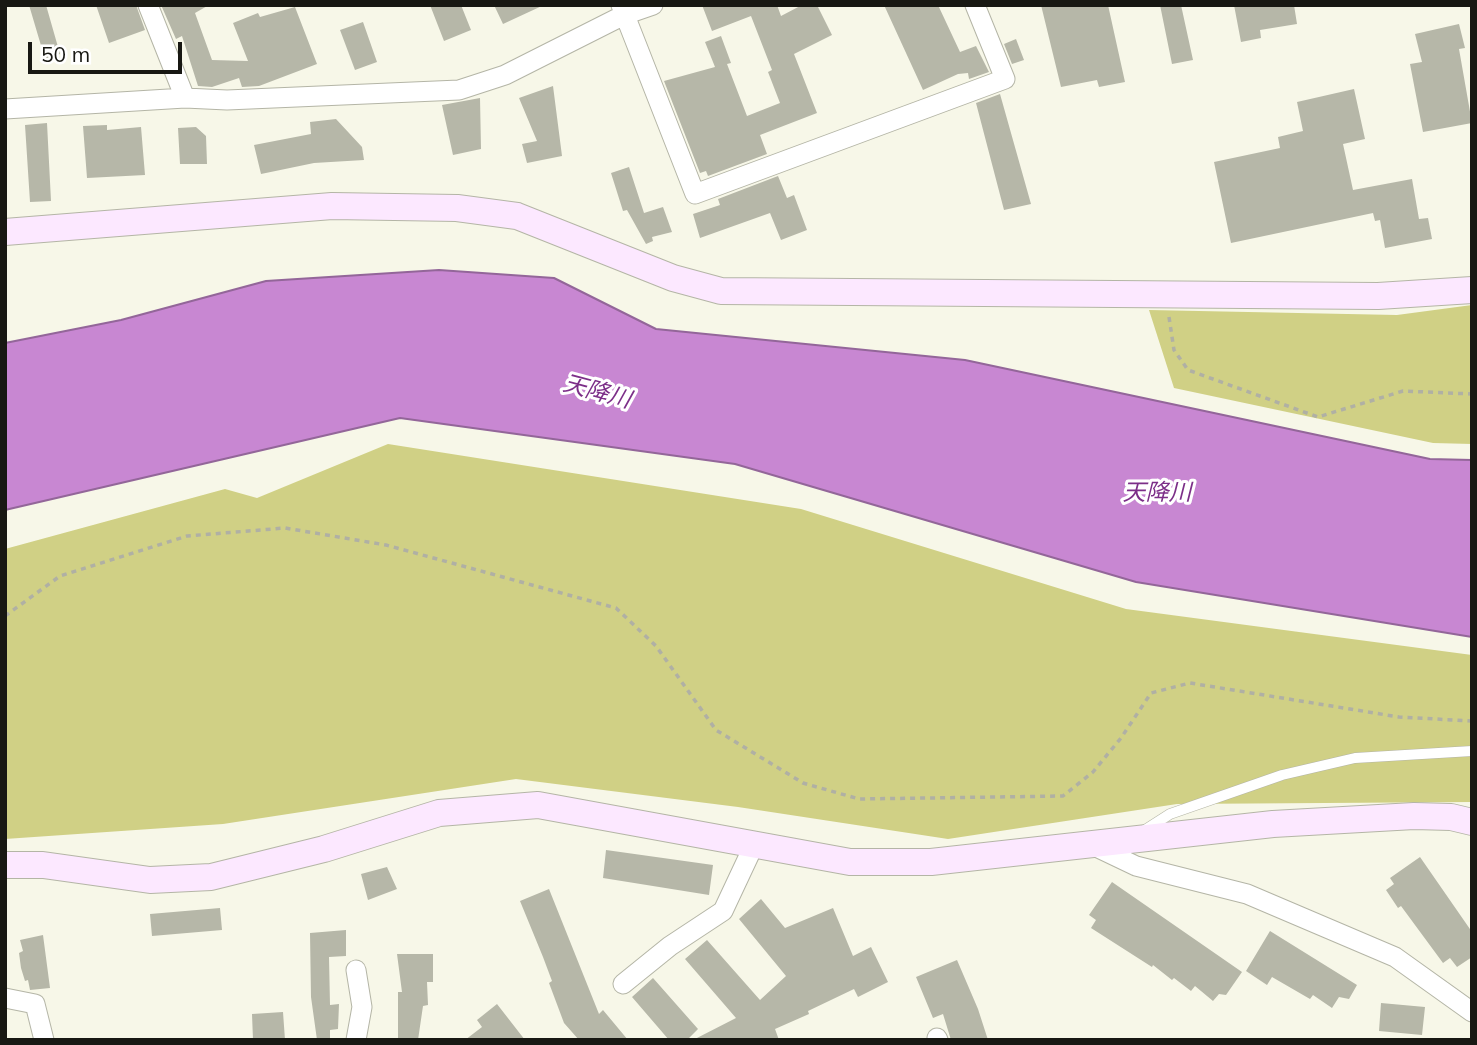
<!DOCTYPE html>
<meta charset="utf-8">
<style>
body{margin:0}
#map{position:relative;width:1477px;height:1045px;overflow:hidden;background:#f7f7e8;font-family:Mulish,sans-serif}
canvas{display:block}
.frame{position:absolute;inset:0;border:7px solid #181813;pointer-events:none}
.scale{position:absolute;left:28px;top:42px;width:154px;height:32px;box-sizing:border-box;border:4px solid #181813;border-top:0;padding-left:9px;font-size:21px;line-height:24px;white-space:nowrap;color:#181813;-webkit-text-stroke:5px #fff;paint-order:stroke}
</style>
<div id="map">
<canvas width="1477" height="1045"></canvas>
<div class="frame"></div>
<div class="scale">50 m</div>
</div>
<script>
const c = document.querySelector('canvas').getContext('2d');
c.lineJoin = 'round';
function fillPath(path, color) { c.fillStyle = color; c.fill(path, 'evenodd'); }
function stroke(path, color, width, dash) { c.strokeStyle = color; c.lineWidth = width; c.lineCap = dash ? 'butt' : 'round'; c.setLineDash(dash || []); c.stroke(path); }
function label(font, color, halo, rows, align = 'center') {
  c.font = font + ' Mulish,"Noto Sans JP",sans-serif'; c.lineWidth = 6; c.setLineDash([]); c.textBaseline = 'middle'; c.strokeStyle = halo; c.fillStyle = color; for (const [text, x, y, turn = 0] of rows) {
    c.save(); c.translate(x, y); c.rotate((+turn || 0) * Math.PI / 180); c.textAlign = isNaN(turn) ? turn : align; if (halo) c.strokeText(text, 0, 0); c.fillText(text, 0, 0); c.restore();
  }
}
const green = new Path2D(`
 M1472,305v139l-39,-1 -259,-55 -25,-78 248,5z
 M388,444l413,65 325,100 346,46v147l-295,2 -229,35 -210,-32 -222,-28 -293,45 -218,15v-290l220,-60 32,9z`);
const water = new Path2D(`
 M439,270l115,8 102,51 309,31 465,99 42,1v177l-336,-55 -401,-118 -335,-46 -395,92v-167l116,-23 145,-39z`);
const building = new Path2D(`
 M29,5h17l14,49 -15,5z
 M96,5h40l9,25 -36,13z
 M161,5h48l-14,8 17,47 36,1 -15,-38 25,-10 2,4 35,-10 22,57 -58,22 -17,1 -3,-9 -27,9 -14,-1 -16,-50 -6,3z
 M430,5h31l10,25 -27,11z
 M494,5h50l-41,19z
 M702,5h75l4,11 21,-11h15l15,30 -38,19 23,59 -57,22 7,19 -59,22 -2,-5 -6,2 -36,-92 51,-14 -10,-25 16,-6 10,27 -4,1 20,52 33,-13 -12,-31 4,-2 -21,-54 -39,15z
 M884,5h54l22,47 16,-6 13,26 -20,7 -1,-6 -10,1 -35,16z
 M1041,5h67l17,77 -26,5 -2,-7 -36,7z
 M1160,5h21l12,55 -21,4z
 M1234,5h60l3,19 -37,6 1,8 -20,4z
 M363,22l14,40 -22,8 -15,-40z
 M1459,24l6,24 -6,1 13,74 -49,9 -13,-68 12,-2 -7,-28z
 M1016,39l8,21 -12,4 -8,-20z
 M553,86l9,70 -35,7 -5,-19 15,-3 -18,-43z
 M1354,89l11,50 -22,5 10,46 59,-11 7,40 9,-1 4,21 -47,9 -5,-28 -5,1 -2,-8 -142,30 -17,-81 66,-14 -2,-11 25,-6 -6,-29z
 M1000,94l31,110 -27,6 -28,-107z
 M480,98l1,51 -28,6 -11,-50z
 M336,119l26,28 2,13 -50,3 -53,11 -7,-29 57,-11 -1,-12z
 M47,123l4,78 -21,1 -5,-77z
 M107,125v5l34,-3 4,48 -58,3 -4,-52z
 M196,127l10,9 1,28h-27l-2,-36z
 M629,167l15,46 19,-6 9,25 -20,5 1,4 -7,3 -19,-34 -4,1 -12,-38z
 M778,176l9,22 7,-3 13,35 -26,10 -11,-27 -70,25 -7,-24 27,-9 -2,-6z
 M606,850l107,15 -4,30 -106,-17z
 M1420,857l52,75v25l-15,10 -7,-9 -7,5 -42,-57 -3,2 -12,-18 8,-6 -4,-6z
 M387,867l10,22 -29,11 -7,-26z
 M1112,882l130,90 -16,23 -7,-1 -6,7 -18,-15 -4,5 -17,-13 -2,2 -19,-15 -1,2 -61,-39 5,-8 -7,-5z
 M549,889l50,125 4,-4 25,30h-49l-15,-17 -15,-40 3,-2 -9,-24 -23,-56z
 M761,899l24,29 48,-20 20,48 18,-9 17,35 -30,15 -4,-8 -46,22 1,3 -34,15 4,11h-86l43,-22 -51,-59 22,-19 53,60 26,-24 -47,-57z
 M220,908l2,22 -70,6 -2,-22z
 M346,930v26l-17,1 1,48 9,-1 -1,25 -8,1v10h-13l-6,-43 -1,-64z
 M1270,931l87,54 -8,14 -10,-2 -7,11 -19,-13 -3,4 -38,-22 -5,8 -21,-14z
 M43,935l7,53 -20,2 -2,-10 -3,1 -4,-13 -2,-15 4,-2 -3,-11z
 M397,954h36v28h-6l1,23 -5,1 -5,34h-20v-48h4z
 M957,960l21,49 10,31h-37l-8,-26 -10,4 -17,-41z
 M653,978l45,51 -11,11h-18l-37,-43z
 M1381,1003l44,4 -3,28 -43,-4z
 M497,1004l28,36h-60l17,-13 -5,-7z
 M283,1012l2,28h-32l-1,-26z`);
const path = new Path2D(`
 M1169,317l5,33 14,20 130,47 85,-26 69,3
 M5,616l55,-40 127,-40 98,-8 101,17 230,63 40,38 60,84 87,53 56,16 204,-3 30,-24 28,-34 30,-45 39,-10 209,34 73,4`);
const lane = new Path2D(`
 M1145,830l25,-16 112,-39 73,-17 117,-7`);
const street = new Path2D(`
 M148,5l37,93
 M621,5l74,189 310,-115 -30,-74
 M5,109l180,-11 42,2 232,-10 46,-15 119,-60 29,-10
 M1092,845l44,21 111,28 148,63 77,55
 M356,970l6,37 -6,33
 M623,984l47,-38 53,-35 31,-66
 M5,998l30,6 9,36
 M937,1038l1,2`);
const secondary = new Path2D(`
 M5,232l327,-26 125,2 60,8 156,62 48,13 657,5 94,-6
 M5,865h38l107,15 61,-3 113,-28 115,-36 99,-8 312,57h81l342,-38 141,-8 37,1 21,5`);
const waterNames = [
 ["天降川",597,392,15],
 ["天降川",1157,493]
];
fillPath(green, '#d0d085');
fillPath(water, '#c887d2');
stroke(water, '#936699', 2);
fillPath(building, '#b6b7a8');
stroke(lane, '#b4b5a6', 11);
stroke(street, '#b4b5a6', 21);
stroke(secondary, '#b4b5a6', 28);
stroke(path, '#b0b0a4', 3.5, [5, 5]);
stroke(lane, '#fff', 10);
stroke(street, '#fff', 19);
stroke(secondary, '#fce8ff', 26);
label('italic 23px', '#7c2f88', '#fff', waterNames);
</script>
